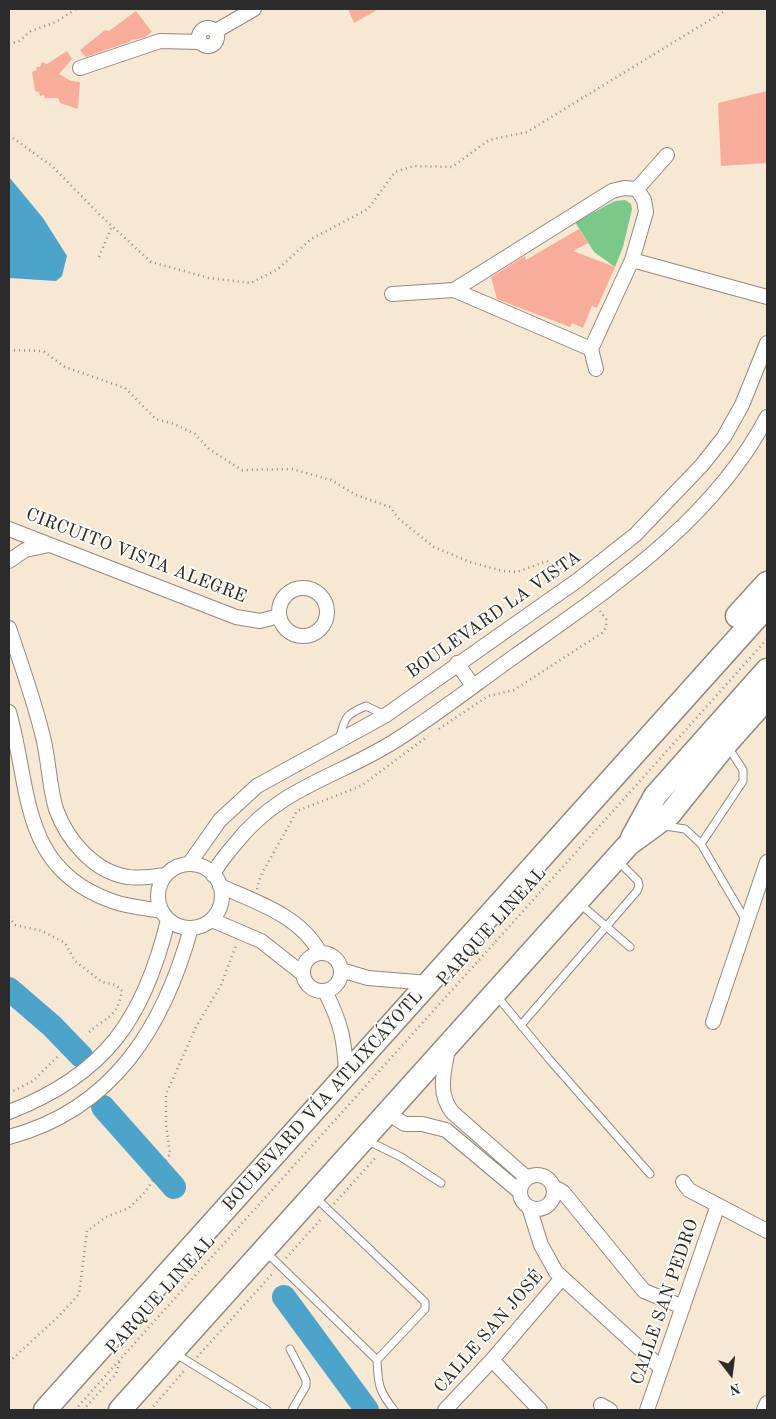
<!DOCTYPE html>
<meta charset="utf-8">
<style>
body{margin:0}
#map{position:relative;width:776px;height:1419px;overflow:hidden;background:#f7e8d4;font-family:"Old Standard TT",serif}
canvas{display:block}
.frame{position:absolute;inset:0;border:10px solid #2b2b2b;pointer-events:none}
.north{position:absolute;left:706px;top:1349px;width:50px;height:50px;-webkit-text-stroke:4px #fdfcf7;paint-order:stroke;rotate:165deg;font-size:14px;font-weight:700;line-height:20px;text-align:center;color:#2b2b2b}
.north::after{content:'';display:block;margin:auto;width:18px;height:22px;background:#2b2b2b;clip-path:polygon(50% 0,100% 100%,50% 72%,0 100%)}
</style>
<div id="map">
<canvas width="776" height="1419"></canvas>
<div class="frame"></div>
<div class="north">N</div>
</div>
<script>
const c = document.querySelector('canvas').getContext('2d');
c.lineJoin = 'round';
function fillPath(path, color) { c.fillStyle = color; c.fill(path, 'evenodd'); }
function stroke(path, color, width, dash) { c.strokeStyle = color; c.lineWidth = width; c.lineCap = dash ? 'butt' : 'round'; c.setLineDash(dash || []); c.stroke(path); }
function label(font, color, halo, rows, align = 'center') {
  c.font = font + ' "Old Standard TT",serif'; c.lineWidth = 4; c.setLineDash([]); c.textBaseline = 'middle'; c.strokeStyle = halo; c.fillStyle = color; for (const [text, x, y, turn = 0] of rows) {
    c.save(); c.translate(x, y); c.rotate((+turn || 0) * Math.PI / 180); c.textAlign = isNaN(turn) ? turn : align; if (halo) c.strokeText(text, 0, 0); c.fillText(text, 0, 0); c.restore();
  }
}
const green = new Path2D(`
 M625,200l6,4 1,5 -9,38 -8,20 -21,-15 -19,-30 40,-21z`);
const water = new Path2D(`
 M9,177l34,41 24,38 -5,20 -6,5 -47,-3z`);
const river = new Path2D(`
 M9,989l43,37 29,30
 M103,1107l71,80
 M284,1297l83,113`);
const building = new Path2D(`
 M348,9h31l-25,14z
 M136,11l16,21 -7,5 -11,3 -1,-1 -4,3 -43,15 -6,-7 25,-20 4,1z
 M67,51l5,8 -13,15 12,7 9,1 -2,27 -18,-6 -2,-5h-13l-1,-3 -4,1 -1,-4 -4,-1 -3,-19 5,-2 -1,-3h4l2,-5 5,2z
 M767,91v72l-46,3 -3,-63z
 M579,229l9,14 -15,8 42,16 -18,41 -5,-2 -9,22 -11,-5 -2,4 -73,-28 -6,-22 34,-21 1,4z`);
const path = new Path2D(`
 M9,44l10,-3 12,-10 25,-9 20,-13
 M9,135l43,31 48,49 51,47 58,16 42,5 27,-14 33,-30 57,-30 27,-37 19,-6 38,1 37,-27 38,-8 196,-120 1,-3
 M99,257l13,-31
 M9,350l34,1 22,16 60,21 31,31 18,5 21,10 14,15 33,21 50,-1 39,11 25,15 34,12 9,12 35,28 36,15 33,9 14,1 30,-11 20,12
 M439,729l49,-33 26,-6 88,-57 4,-6v-8l-6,-8
 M257,889l4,-14 36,-64 64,-25 67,-50
 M9,917l6,8 27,6 23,12 10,18 27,21 14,3 6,6c-6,30 -17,25 -36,44
 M9,1093l24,-12 27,-27
 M334,1204l43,-48
 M286,1258l36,-40
 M197,1357l77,-85
 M9,1362l51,-47 19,-21 8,-63 19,-14 23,-9 17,-17 24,-37 -4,-29v-31l30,-67 25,-42 16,-42
 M75,1410c230,-258 462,-513 692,-771
 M83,1410l33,-36 4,-14
 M150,1410l35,-40`);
const lane = new Path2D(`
 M339,740c6,-22 5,-25 27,-34l19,9
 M665,826l20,3 16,15 45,77
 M701,844l42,-63v-11l-15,-23
 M579,903l51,44
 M496,995l53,64 101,115
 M521,1025l116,-134 2,-5 -1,-5 -20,-20
 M366,1140l35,17 40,26
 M266,1252l111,108 48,-51v-7l-110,-105
 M290,1349l16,31v6l-14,24
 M176,1354l91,56
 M377,1360c1,25 2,31 17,50`);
const street = new Path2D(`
 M199 37a9 9 0 1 1 18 0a9 9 0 1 1-18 0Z
 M216,31l38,-22
 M80,68l80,-27 40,1
 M637,189l30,-34
 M632,260l135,37
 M454,290l158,-99 12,-3 13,1 7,11 2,12 -14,48 -41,89 5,20
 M392,294l62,-4 137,59
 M9,529l227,88 24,4 19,-5
 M9,561l16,-11 24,-5
 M279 612a24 24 0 1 1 48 0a24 24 0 1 1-48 0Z
 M9,628c12,36 25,72 34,109 6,24 6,49 13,72 11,31 38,63 72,68 11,2 26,-1 38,-2
 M457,663l16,23
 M9,712c22,78 11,157 103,189 16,6 33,7 49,10
 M189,864l31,-44 37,-34 129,-71 192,-135 57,-45 67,-70 22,-28 18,-32 25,-62
 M158 896a32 32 0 1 1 64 0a32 32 0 1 1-64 0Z
 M213,875c5,-12 14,-21 22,-31 46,-59 108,-68 166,-107 39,-25 76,-54 114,-81 94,-67 197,-134 252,-239
 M220,886c36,16 81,30 100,67
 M212,920l49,21 42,33
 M303 972a19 19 0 1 1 38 0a19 19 0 1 1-38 0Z
 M341,970l27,8 61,5
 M325,991c16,32 20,49 21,85
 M713,1022l54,-160
 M448,1049c-4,23 -11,43 4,63l75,66
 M9,1112c96,-37 135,-93 159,-192
 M387,1113l18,11h17l24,6 74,62
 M9,1137c105,-28 155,-111 182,-209
 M520 1192a17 17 0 1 1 34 0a17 17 0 1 1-34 0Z
 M683,1182l6,8 78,41
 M554,1187l9,5 81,99 39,16
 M529,1207l12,38 15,27 105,96
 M492,1360l48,50
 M601,1405l9,5
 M445,1410l47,-50 70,-82
 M647,1410l71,-205
 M764,1410l3,-7`);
const primary = new Path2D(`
 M737,616l30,-33
 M632,838l23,-42 112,-126
 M45,1410l722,-804
 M120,1410l509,-566 41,-30 56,-70 41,-46`);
const streetNames = [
 ["CIRCUITO VISTA ALEGRE",136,556,21],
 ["BOULEVARD LA VISTA",494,615,-35],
 ["PARQUE LINEAL",492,927,-48],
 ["BOULEVARD VÍA ATLIXCÁYOTL",323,1101,-48],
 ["PARQUE LINEAL",161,1295,-48],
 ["CALLE SAN PEDRO",665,1302,-71],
 ["CALLE SAN JOSÉ",489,1332,-49]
];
fillPath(green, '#7bc888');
fillPath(water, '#4da4ca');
stroke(river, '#4da4ca', 24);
fillPath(building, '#f8ad9a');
stroke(lane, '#918a80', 9);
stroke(street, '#918a80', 16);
stroke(primary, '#918a80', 25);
stroke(path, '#918a80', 2.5, [1, 4]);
stroke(lane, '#fff', 7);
stroke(street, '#fff', 14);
stroke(primary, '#fff', 22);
label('18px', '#2b2b2b', '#fdfcf7', streetNames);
</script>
